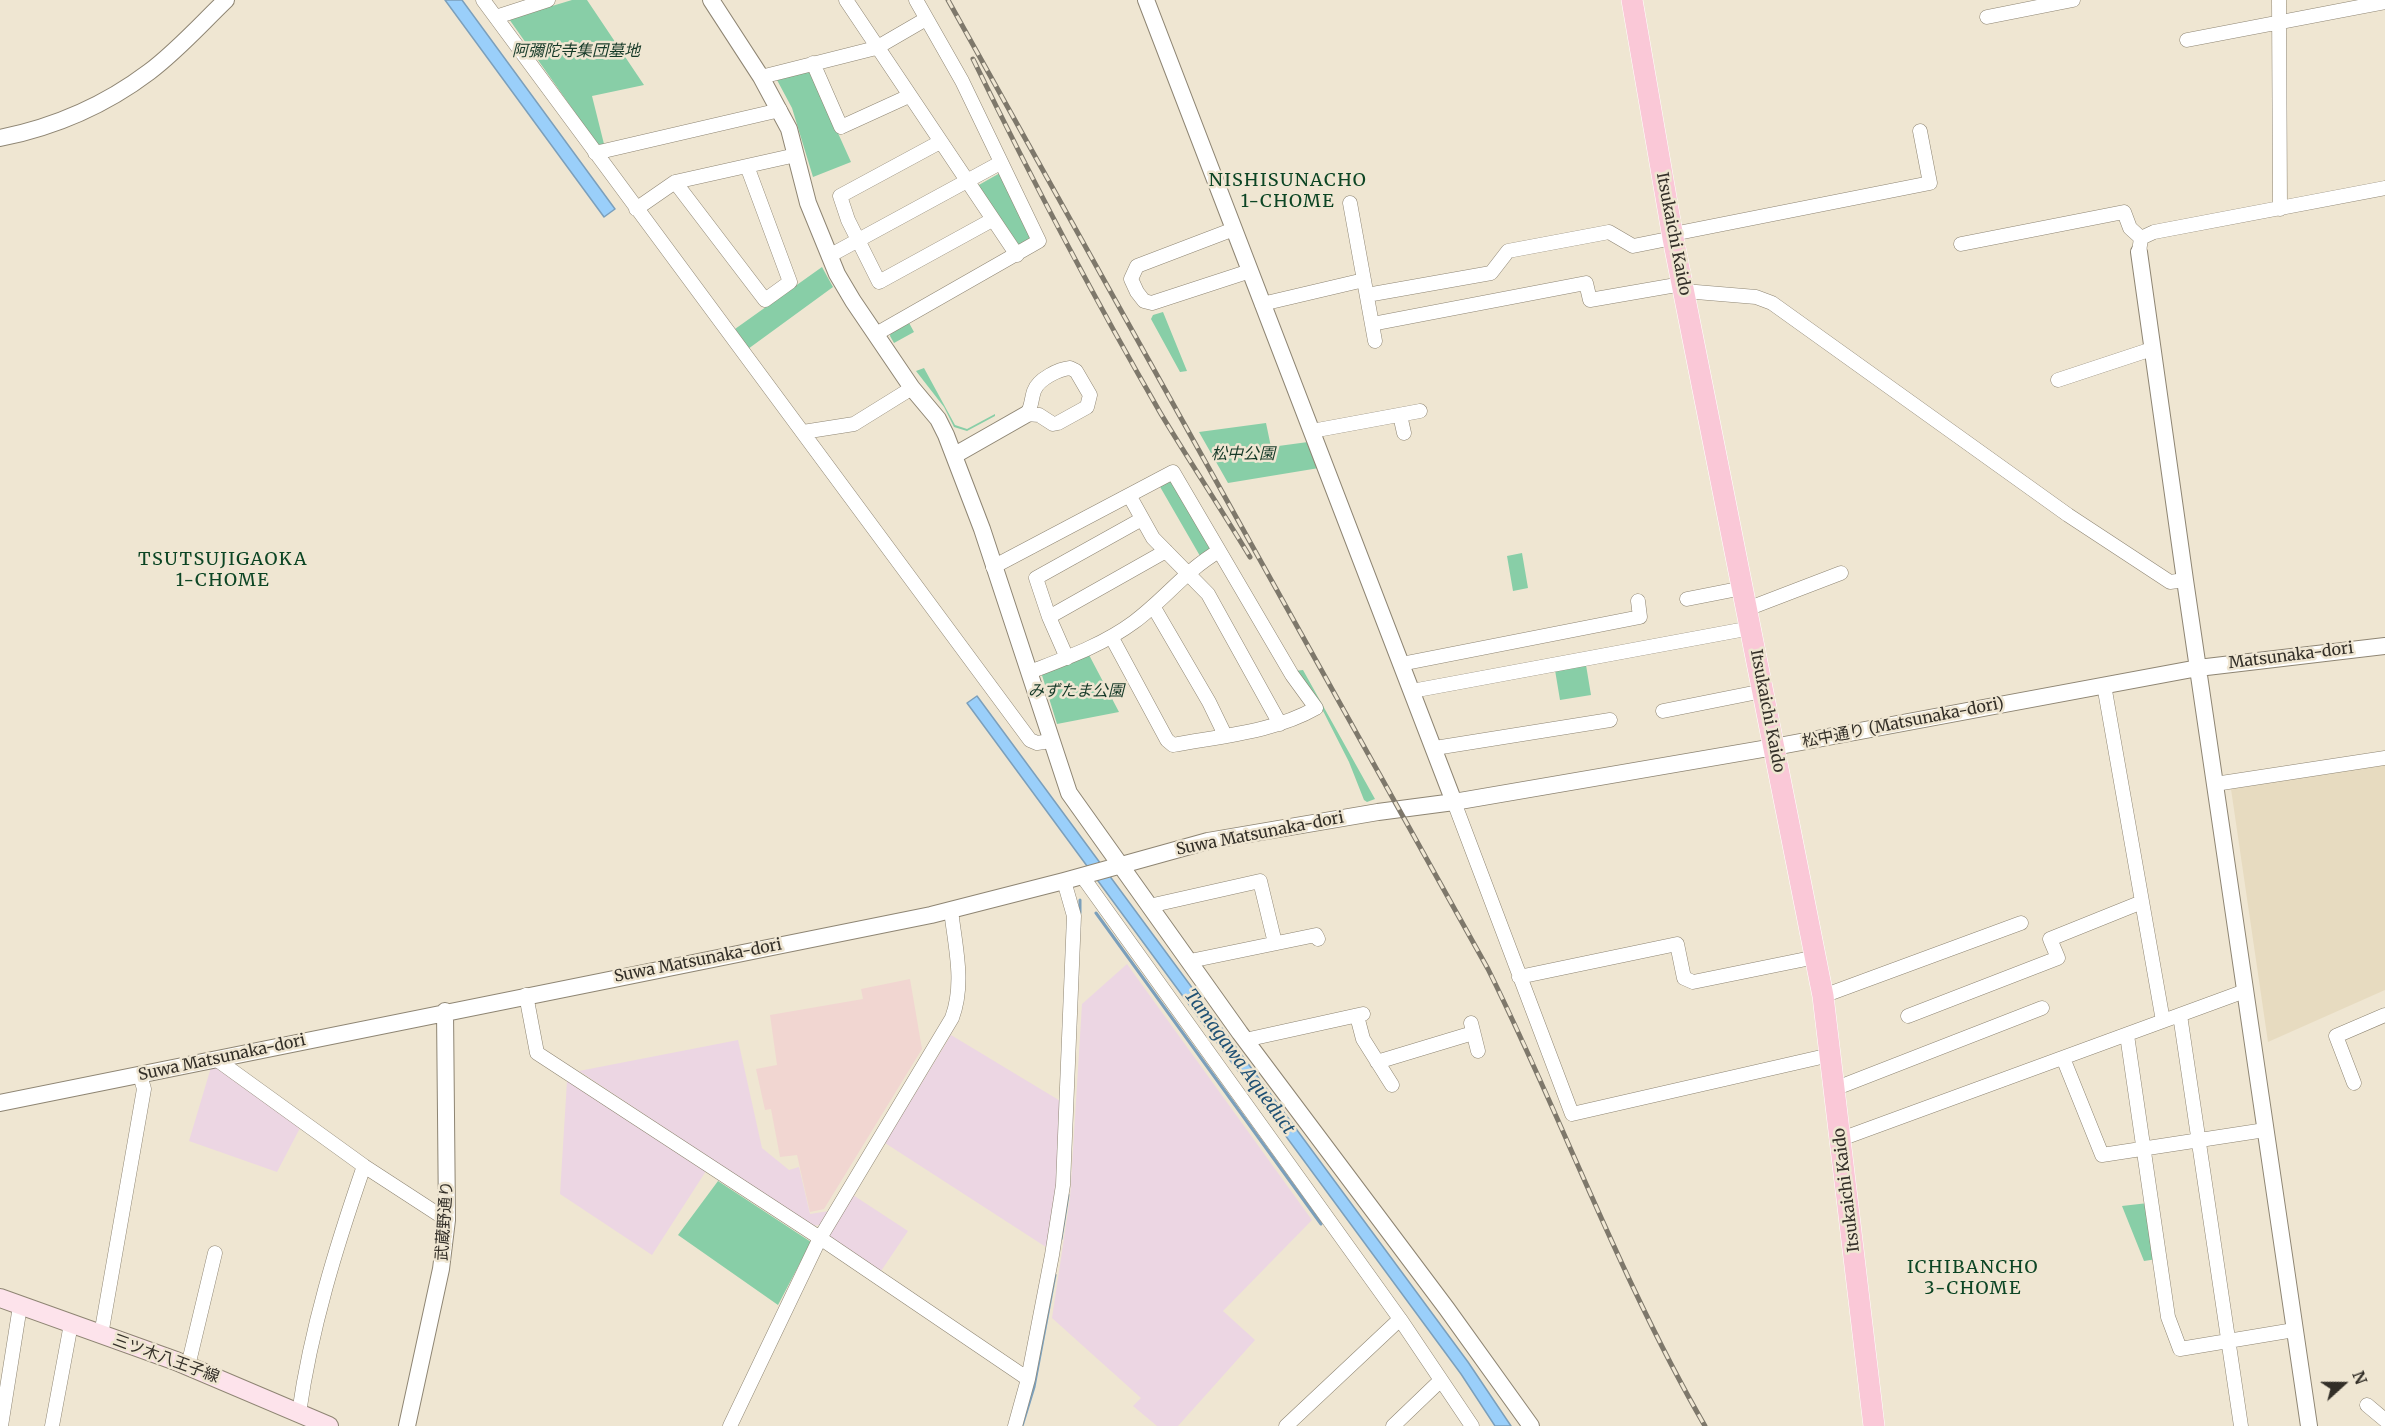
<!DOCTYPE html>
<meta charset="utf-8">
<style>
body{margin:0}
#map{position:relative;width:2385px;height:1426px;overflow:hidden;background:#efe6d2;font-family:Merriweather,serif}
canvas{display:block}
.north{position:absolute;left:2313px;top:1354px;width:60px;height:60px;-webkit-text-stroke:4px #efe6d2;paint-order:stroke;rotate:69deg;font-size:16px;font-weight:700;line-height:24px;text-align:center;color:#332f28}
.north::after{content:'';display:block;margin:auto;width:21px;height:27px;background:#332f28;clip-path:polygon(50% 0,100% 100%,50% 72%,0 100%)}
</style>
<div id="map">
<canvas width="2385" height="1426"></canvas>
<div class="north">N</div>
</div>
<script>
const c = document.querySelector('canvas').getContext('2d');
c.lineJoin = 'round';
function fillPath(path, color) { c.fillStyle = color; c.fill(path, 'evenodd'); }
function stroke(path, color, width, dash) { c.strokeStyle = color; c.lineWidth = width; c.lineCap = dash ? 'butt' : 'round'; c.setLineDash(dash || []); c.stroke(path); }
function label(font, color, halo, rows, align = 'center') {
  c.font = font + ' Merriweather,"Noto Sans JP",serif'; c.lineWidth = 5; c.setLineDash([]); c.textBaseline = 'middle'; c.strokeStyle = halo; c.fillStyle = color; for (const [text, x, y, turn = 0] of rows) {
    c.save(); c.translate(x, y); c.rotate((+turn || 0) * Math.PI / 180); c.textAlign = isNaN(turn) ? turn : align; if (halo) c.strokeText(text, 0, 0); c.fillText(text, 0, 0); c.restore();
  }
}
const commercial = new Path2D(`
 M910,979l12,70 -98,160 -14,3 -13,-57 -17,2 -9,-48 -6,1 -9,-41 21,-4 -7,-50 93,-16 -2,-10z`);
const industrial = new Path2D(`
 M1127,964l185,256 -89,91 32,29 -77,86h-21l-24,-20 8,-8 -89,-80 18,-120 12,-194z
 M951,1035l111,67 -4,75 -9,72 -164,-106z
 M738,1040l24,108 27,22 10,-3 11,47 19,-3 -9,14 -8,1 -233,-155z
 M212,1064l88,64 -23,44 -88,-31z
 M567,1081l139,90 -54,84 -92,-61z
 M853,1195l55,36 -29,43 -47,-30 -3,-8z`);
const built = new Path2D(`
 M2385,765v225l-117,52 -37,-253z`);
const green = new Path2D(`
 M572,0h15l57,85 -52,11 12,48 -6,1 -89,-126z
 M810,71l41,91 -38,15 -21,-69 -15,-28z
 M1000,173l32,65 -13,7 -42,-59z
 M822,267l11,20 -85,62 -13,-20z
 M1163,312l24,59 -7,1 -29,-53 2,-4z
 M908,321l6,11 -20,11 -4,-7 1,-6z
 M924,368l31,57 12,4 28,-15v2l-28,15 -13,-4 -10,-20 -28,-36z
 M1266,423l5,24 37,-5 11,26 -91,15 -29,-51z
 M1169,479l5,3 36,64v5l-10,5 -41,-71z
 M1522,553l6,35 -15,3 -6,-35z
 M1088,653l31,59 -62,12 -16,-52z
 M1586,665l5,30 -31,5 -5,-30z
 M1303,670l72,129 -8,3 -3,-2 -15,-38 -29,-57 -26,-34z
 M718,1181l93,61 -33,63 -100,-70z
 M2148,1203l9,56 -13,2 -22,-55z`);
const water = new Path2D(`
 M445,0h17l153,209 -11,8z
 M977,696l491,666 43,64h-16l-34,-52 -494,-671z`);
const stream = new Path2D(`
 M1080,913v-13
 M1096,913l225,311
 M1061,1239l7,-44
 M1022,1426l12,-39 21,-112`);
const minor = new Path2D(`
 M483,0l547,740 7,3 14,-2
 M846,0l171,255
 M2279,0l1,209
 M496,17l52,-17
 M1987,17l86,-17
 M2187,40l198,-38
 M813,63l28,64 68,-31
 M761,77l115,-29 50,-29
 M940,142l-100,54 8,24 31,62 113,-62
 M595,153l185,-43
 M675,182l90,118 25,-18 -43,-116
 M1350,203l25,138
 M636,209l39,-27 121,-27
 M1234,229l-97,37 -6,13 6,13 7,9 8,2 98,-32
 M1673,234l257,-51 -10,-52
 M1961,244l163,-32 6,16 11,10
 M2139,252l2,-14 13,-6 231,-44
 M829,256l171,-93
 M1684,291l72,6 16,6 296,212 102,67 15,-2
 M1367,295l124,-22 17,-22 101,-19 24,14 40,-8
 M1262,304l102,-24
 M1372,324l214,-41 4,17 92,-16
 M876,334l163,-93 -77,-160 -46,-81
 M1070,368l6,3 14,24 -3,12 -29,16 -5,1 -14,-9 -12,-1c5,-8 4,-14 7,-23 4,-12 25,-22 36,-23z
 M2058,380l94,-31
 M1400,415l4,18
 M1312,431l108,-20
 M803,432l51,-8 58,-36
 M1129,495l24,43 55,56 72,130
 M993,567l180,-95 119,203 24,33c-42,24 -95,28 -143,37l-6,-5 -55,-102
 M1687,599l56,-11
 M1153,606l56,96 16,33
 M1747,609l94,-36
 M1049,617l117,-66
 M1067,658l-18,-41 -13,-39 106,-59
 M1401,664l239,-47 -2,-16
 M1030,672c36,-14 73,-27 104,-50 31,-23 51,-51 85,-71
 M2104,685l59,336
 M1412,691l339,-63
 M1663,711l100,-20
 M1435,748l175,-28
 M2215,784l170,-26
 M1454,802l118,312 258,-59
 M1082,876l318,443 72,107
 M1149,906l111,-25 15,62
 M1190,961l126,-26 2,4
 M1519,977l158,-33 7,34 9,4 123,-25
 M526,995l11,58 283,185 208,141
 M1823,996l198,-73
 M2180,1015l61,411
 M1357,1016l6,23 29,46
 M1908,1016l150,-58 -8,-19 92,-37
 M1471,1023l7,28
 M2127,1035l41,282 12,32 114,-19
 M1245,1040l118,-26
 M2063,1058l39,97 163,-25
 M216,1059l148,107 83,54
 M1377,1062l96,-29
 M2354,1083l-18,-47 49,-21
 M1834,1089l208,-81
 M1841,1139l404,-148
 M101,1335l43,-246 -4,-14
 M188,1366l27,-113
 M2367,1405l18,15
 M299,1413c12,-85 37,-166 65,-247
 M1,1426l19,-120
 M52,1426l19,-102
 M730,1426l90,-188 132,-220c13,-35 3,-72 -1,-108
 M1015,1426l13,-47 24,-124 11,-70 11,-269 -10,-35
 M1286,1426l114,-107
 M1393,1426l48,-46`);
const tertiary = new Path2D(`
 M711,0l50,77 28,52 19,74 29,71 16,27 59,87 26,31 8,16 36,94 87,264 171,240 207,276 84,117
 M1146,0l308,802
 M0,138c55,-11 104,-32 149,-66 28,-21 52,-48 77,-72
 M2139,252l46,328 124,846
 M955,455l72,-41
 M0,1103l931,-188 133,-34 144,-40 170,-29 76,-10 320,-55 424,-79 187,-22
 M407,1426l34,-157 6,-49 -2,-209`);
const secondary = new Path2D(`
 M0,1298l176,63 153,65`);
const primary = new Path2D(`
 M1632,0l41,238 150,758 51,430`);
const rail = new Path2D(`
 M948,0l540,969c75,151 132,310 217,457
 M973,59c59,121 121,239 188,355 29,48 60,95 89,143`);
const parkNames = [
 ["阿彌陀寺集団墓地",576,51],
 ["松中公園",1243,454],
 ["みずたま公園",1076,691]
];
const streetNames = [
 ["Itsukaichi Kaido",1673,234,79],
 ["Matsunaka-dori",2291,656,-7],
 ["Itsukaichi Kaido",1767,711,79],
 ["松中通り (Matsunaka-dori)",1903,723,-11],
 ["Suwa Matsunaka-dori",1260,834,-11],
 ["Suwa Matsunaka-dori",698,961,-11],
 ["Suwa Matsunaka-dori",222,1058,-12],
 ["Itsukaichi Kaido",1847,1190,-97],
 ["武蔵野通り",445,1221,-86],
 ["三ツ木八王子線",166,1359,20]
];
const neighbourhoodNames = [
 ["NISHISUNACHO",1288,181],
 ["1-CHOME",1288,202],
 ["TSUTSUJIGAOKA",223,560],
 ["1-CHOME",223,581],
 ["ICHIBANCHO",1973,1268],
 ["3-CHOME",1973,1289]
];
const waterNames = [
 ["Tamagawa Aqueduct",1239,1062,54]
];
fillPath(commercial, '#f1d6d1');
fillPath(industrial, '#ecd6e3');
fillPath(built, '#e7dbc0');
fillPath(green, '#88cea7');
fillPath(water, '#9acffa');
stroke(water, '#7b9fbb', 1.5);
stroke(stream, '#7b9fbb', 3);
stroke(minor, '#8e8573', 15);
stroke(tertiary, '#8e8573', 18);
stroke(secondary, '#8e8573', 20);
stroke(primary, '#fff', 22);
stroke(minor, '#fff', 14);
stroke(tertiary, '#fff', 16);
stroke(secondary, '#fde3eb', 18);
stroke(primary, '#fac8d7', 21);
stroke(rail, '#7e786b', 5);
stroke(rail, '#efe6d2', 3, [9]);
label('italic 16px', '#163a28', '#efe6d2', parkNames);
label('16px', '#332f28', '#efe6d2', streetNames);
c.letterSpacing = '1.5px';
label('18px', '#0c4524', '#efe6d2', neighbourhoodNames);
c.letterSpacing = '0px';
label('italic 18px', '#205174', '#efe6d2', waterNames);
</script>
